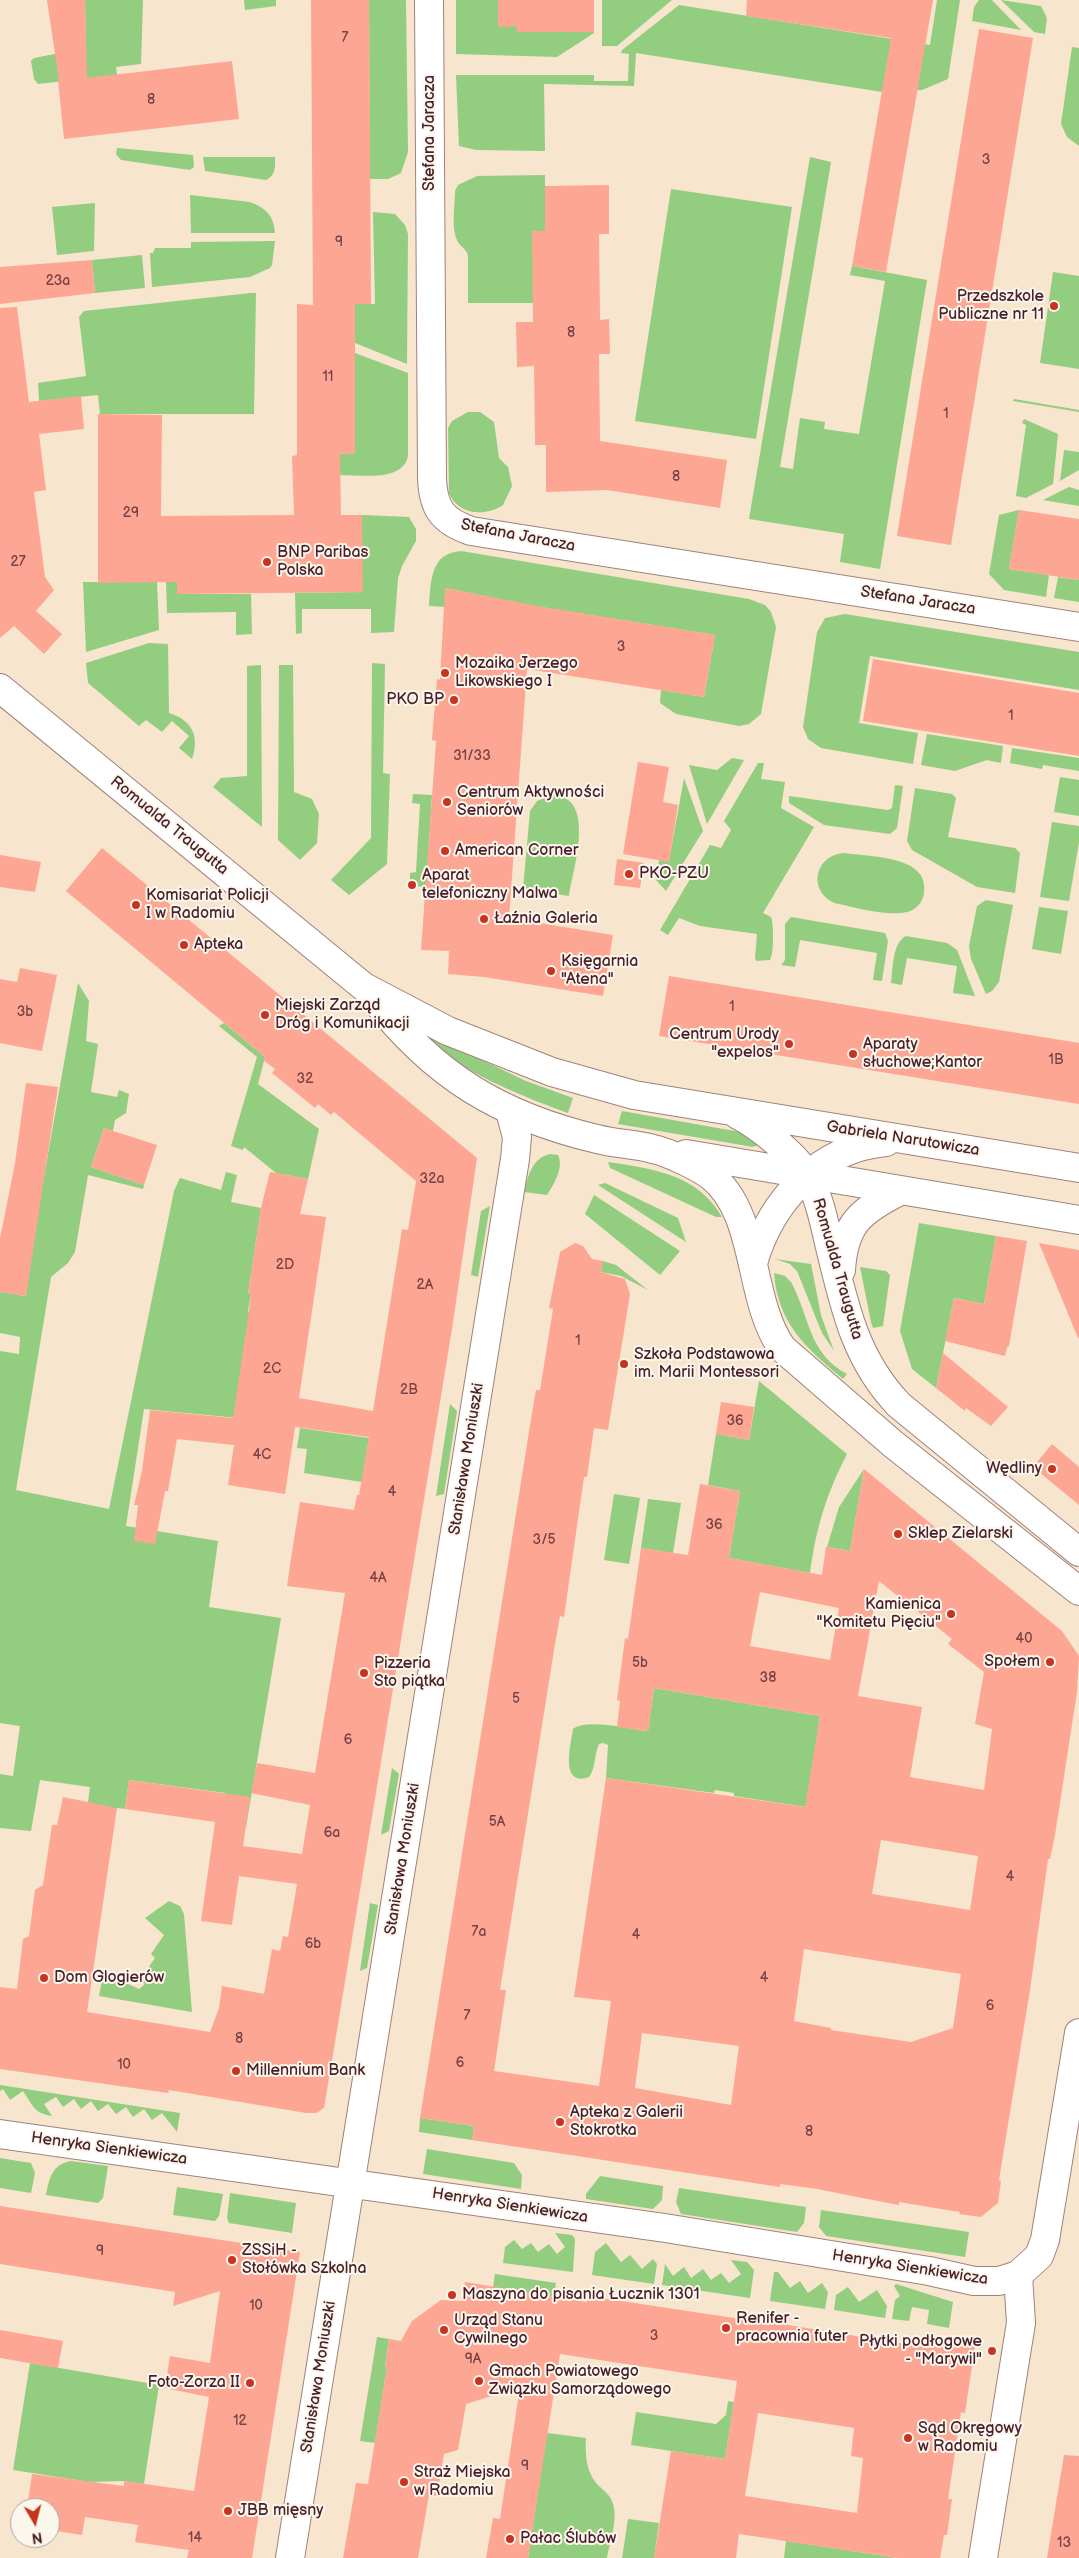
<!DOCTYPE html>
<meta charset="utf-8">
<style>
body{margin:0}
#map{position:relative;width:1079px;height:2558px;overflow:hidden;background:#f7e5ce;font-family:"Balsamiq Sans",sans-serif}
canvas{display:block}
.north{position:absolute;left:10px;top:2498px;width:50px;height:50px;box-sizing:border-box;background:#fbf7ec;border:1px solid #b4a19f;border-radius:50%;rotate:172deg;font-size:14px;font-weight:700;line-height:20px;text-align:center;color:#4a1f2b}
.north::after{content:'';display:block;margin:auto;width:18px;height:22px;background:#c8321e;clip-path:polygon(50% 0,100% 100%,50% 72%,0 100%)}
</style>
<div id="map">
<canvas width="1079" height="2558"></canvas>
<div class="north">N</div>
</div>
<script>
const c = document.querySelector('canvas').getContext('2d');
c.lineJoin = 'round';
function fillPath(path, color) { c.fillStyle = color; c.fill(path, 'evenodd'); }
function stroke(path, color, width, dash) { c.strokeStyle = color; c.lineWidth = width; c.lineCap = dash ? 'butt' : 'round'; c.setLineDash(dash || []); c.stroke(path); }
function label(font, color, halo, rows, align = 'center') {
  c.font = font + ' "Balsamiq Sans",sans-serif'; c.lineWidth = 4; c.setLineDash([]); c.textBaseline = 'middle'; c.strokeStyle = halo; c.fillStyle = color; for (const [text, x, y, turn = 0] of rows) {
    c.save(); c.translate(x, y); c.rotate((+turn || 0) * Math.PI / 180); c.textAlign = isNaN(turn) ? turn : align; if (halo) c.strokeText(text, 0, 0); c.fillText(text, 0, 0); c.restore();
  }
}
const green = new Path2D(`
 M85,0h58l-2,64 -25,3 1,8 -79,9 -4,-5 -3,-18 3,-3 52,-10z
 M244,0h32v6l-31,4z
 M369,0h37l2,152 -7,21 -13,6h-23l5,-4z
 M456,0h42l1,26h95v7l-37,24 -101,-3z
 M602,0h70l-55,46h-15z
 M937,0h23l-12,79 -26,11 -40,2 -246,-39 -2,33 -90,-2 1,67 -69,-1 -17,-4 -3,-71h138v6h34l1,-27 -8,-1 1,-3 57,-45 251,40z
 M979,0h13l29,30 -49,-9 2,-14z
 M1001,0l40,6 6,12 -2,16 -11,-2z
 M1072,47l7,1v98l-12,-9 -6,-13z
 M117,148l76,7 1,12 -4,3 -69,-10 -5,-6z
 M203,157h72c0,11 1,18 -9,23l-61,-9z
 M810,157l21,5 -51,305 13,2 7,-51 25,4 -1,7 35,5 26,-153 -35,-6 2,-9 75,14 -47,289 -40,-7 4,-28 -95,-15z
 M545,175v56h-12v72h-65v-47c-1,-7 -8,-9 -11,-16 -6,-13 -2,-35 -2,-49l3,-6 19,-9z
 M671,189l121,18 -36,232 -121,-18z
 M190,195l60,7c16,6 24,14 25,31h-84z
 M95,203l-1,48 -37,4 -5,-48z
 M373,212l22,2 10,11 3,9 -1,130 -52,-21v-39h20z
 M275,241l-3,24 -2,3 -20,9 -98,10 -2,-34h3l2,-5h36v-6z
 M142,255l3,33 -50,5 -3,-33z
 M1053,272l26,4v93l-39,-6z
 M251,293h5l-2,121h-154l-2,-19 -59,6 -1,-18 48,-7 -7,-59 5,-6z
 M355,353l53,20v83c-5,26 -46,19 -68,19v-21l15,-1z
 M1014,399l65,11v2l-66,-11z
 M468,412h12l14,10 5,36 9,9 4,19 -9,19c-18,12 -45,10 -54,-12l-1,-65 4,-7z
 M1024,419l34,15 -5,50 -27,14 -10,-2 10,-71 -4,-2z
 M1064,450l15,2v18l-19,11z
 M1069,487l10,3v16l-36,-6z
 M1019,510l-10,59 40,6 -3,22 -42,-7 -15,-16 10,-59z
 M362,515l47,2 7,12v12l-14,25 -4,12 -4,54 -23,1v-24h-69v24l-6,1 -1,-41 67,-1z
 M461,551l288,48 16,6 6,7 5,15 -15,87 -12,10 -10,2 -63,-12 -16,-11 1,-13 43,7 11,-62 -180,-29 -90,-18v19l-16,-1c2,-25 1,-53 32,-55z
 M1058,577l21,3v22l-25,-4z
 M83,582h74l2,48 -73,22z
 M166,582h11l1,12h73l1,40 -16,1v-23l-69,1z
 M845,614l234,38v38l-209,-34 -11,67 59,10 -5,31 -92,-16 -13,-9 -5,-12 14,-95 8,-14z
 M149,643l19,1 1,69c23,7 31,23 23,46l-13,-11 10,-12 -17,-15 -10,11 -16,-12 -7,6 -51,-43 -2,-20z
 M372,663l13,1 -2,109 7,1 -3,90 -38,31 -18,-15 40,-42z
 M261,665l1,162 -49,-40 8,-9 26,-2v-110z
 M279,665h14l1,127 18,7 7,15 -2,29 -17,17 -22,-20z
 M927,734l76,12 -2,17 -14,-3 -32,11 -34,-6z
 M1012,748l67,10v13l-36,-6 -1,4 -32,-6z
 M732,758l12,2 -37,64 -18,-59 28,5z
 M758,763h6l-3,16 24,3 -4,26 33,19 -51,86 8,4c3,7 3,37 -1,43l-14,1 -1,-3 2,-24 -57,-8 -21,-8 -11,17 -8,-5 50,-85 11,3 10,-18 -7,-9z
 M1060,777l19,3v36l-25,-4z
 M684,778l19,53 -37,60 -10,-11 3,-20 10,1z
 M895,785l8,1 -6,42 -7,6 -66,-9 -35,-22v-7l99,14 4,-2z
 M915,788l37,6 4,4 -8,39 67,11 5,5 -5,40 -38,-6 -65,-37 -5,-9z
 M413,794l19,1 -6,92 -16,-1v-13l6,-1 4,-68 -8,-1z
 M553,795c44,2 20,74 16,101l-46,-7 7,-78 7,-10z
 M1052,822l27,4v16l-10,59 -29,-4z
 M844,853c25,4 86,2 80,40 -1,9 -8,17 -17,19 -19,5 -53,-5 -73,-9 -27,-13 -19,-48 10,-50z
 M986,900l27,5 -14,77 -7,9 -6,3 -15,-35 -2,-13 8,-40z
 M1039,907l29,4 -7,43 -29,-5z
 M791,917l94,16 3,8 -6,40 -9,-1 4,-27 -77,-13 -5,27 -14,-2 4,-5v-36z
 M906,936l41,7 10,7 18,46 -22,-3 4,-27 -50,-8 -5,27 -11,-2c2,-14 1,-40 15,-47z
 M78,983l11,18 -3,40 12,3 -7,48 26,5 2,-7 10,4 -3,19 -11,7 -2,11 -9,-3 -13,39 53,18 -1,4 -55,-14 -13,77 -7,11 -17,14 -35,213 93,19 65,-318 6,-13 41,12 5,-18 11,3 -6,27 30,6 -13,86h3l-3,17 5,4 -15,103 -94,-9 -18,117 92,15 -9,66 72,11 -35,209 -21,-34 -96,-13 -4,29 -8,-1 -2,7 -28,-5 3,-23 -50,-7 -9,51 -31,-3v-54l13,2 7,-50 -20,-3v-372l19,3 1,-17 -20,-4v-41l26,4 8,-62z
 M224,1023l41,34 -7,27 61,45 -11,50 -32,-6 -32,-26 -1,3 -12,-4 26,-89 -38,-31z
 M427,1034l99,47 47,17 -5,15c-38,-14 -119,-44 -141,-79z
 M622,1111l118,21 7,2 11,11 -5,2 -135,-23z
 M550,1154l8,1c6,13 -4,29 -11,40l-23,-3c4,-16 8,-34 26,-38z
 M608,1162c46,7 89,12 114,55h-6l-106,-49z
 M605,1183l73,35 8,24 -88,-57z
 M594,1195l86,56 -20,24 -75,-61z
 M490,1206l-12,71 -7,-2 10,-64z
 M919,1223l77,13 -12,68 -30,-6 -18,90 -24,-19 -12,-38z
 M775,1259l36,5 10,51 13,36 -12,-18 -25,-62 -7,-7z
 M603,1261l13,4 32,25 -27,-14 -20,-4z
 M860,1267l26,4 4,4 -7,51 -10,2 -2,-6z
 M774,1273l11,3 6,6c19,35 17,71 56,92l-4,5c-37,-31 -65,-55 -69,-106z
 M759,1381l88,73c-21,41 -31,74 -37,119l-81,-15 11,-67 -32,-6 8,-51 33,6z
 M450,1404l7,7 -13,83 -8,2z
 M300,1428l69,10 -7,44 -58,-9 3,-24 -10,-1z
 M864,1469l-14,82 -23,-4 12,-40z
 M614,1494l26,4 -11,66 -25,-4z
 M648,1499l33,4 -8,50 -32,-5z
 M654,1688l166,28 -14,91 -72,-11v-3l-19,-3 -1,3 -108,-15 2,-33 -5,-2 -4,1c-5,11 -3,23 -10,33 -30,11 -18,-34 -16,-48 14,-11 57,0 75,2z
 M392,1768l7,6 -10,57 -8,4z
 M169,1901l11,5 4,8 8,98 -93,-16 3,-16 24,3 13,6 6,-5 -6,-3 16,-23 -4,-4 13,-19 -19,-17z
 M370,1903l8,2 -11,63 -7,3z
 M0,2085l180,28 -3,19 -15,-19 -10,7 -8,-11 -11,8 -7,-10 -10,7 -8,-10 -10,7 -7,-10 -10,8 -7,-10 -11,8 -7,-10 -12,7 8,12c-18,-3 -19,-10 -29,-25l-13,9 -7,-11 -3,2z
 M420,2118l54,8 -2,14 -53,-8z
 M427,2149l87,14 8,12 -1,14 -98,-15z
 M0,2158l31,5 4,10 -4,20 -31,-5z
 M71,2161l37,5 -5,32 -5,5 -52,-8c3,-16 6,-31 25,-34z
 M600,2176l63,10 -1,14 -9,9 -67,-10v-5z
 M177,2187l46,7 -4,22 -4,5 -42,-6z
 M679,2188l127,19 -2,16 -7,9 -116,-18 -5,-12z
 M230,2193l66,10 -4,30 -63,-10 -2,-5z
 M821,2210l148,22 -4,25 -139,-21 -7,-9z
 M555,2233l17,2 3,4 -2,33 -70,-9 2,-16 9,-7 8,9 9,-6 7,9 11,-8 8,10 8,-7z
 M606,2243l15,19 9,-7 12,14 11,-10 4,5 -3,20 -62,-9 3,-23z
 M731,2260l16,2 7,8 -4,28 -88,-13 3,-21 8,12 11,-9 7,11 12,-9 8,11 10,-7 8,10 12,-9z
 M774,2272h4l12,16 10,-7 8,12 14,-10 6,9 -3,17 -55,-8z
 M495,2274l61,9 -2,14 -61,-10z
 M896,2284l57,18 -4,26 -22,-4 2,-14 -17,-3 -3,14 -17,-2 3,-19 5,-4 -6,-10z
 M848,2287l11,15 18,-12 10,16 -2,12 -51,-8 2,-15z
 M377,2337l12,2 -4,27 2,1 -12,76 -15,-2z
 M30,2363l129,22 -15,99 -20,-3 -34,1 -77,-12z
 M728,2401l6,1 -9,57 -94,-14 5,-33 80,12 10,-9z
 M547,2433l39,5c-1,16 0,32 10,45 7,8 14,10 17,21 5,16 -3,37 -6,54h-79z
 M628,2519l31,4 -5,35h-32z
 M786,2541l112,17h-114z`);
const building = new Path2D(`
 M47,0h38l2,78 145,-17 7,58 -175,20 -6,-58h1z
 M311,0h58l2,304h-16v149l-15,1 1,61h21l1,77 -186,2v-12l-79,1v-169l64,1 -1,101 133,-1 -2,-59 5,-1v-151l16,1z
 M498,0h96v32h-77v-6l-19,1z
 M747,0h186l-47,272 -34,-6 39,-228 -145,-22z
 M979,29l54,9 -82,507 -54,-9z
 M609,185v49h-10l1,86 9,-1 1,35h-11l1,87 127,19 -7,48 -113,-18 -61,2v-47h-11l-1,-79 -17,1 -1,-45h17l-1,-91h13v-45z
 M92,260l3,33 -95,11v-37z
 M17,307l12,95 52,-6 3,33 -45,5 7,56 -12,2 11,85 9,13 -18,21 26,23 -18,20 -30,-28 -14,12v-330z
 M1019,510l60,9v61l-70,-11z
 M445,588l92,18 178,29 -11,62 -177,-28 -18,249 104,17 -10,61 -119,-19 -36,-3 1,-23 -28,-1 15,-209 -4,-1 5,-61 3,1z
 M873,659l206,34v63l-216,-35z
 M638,762l31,5 -6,35 15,3 -9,57 -46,-8z
 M102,848l375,310 -25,171 -111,677 -17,102 -8,5h-10l-137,-23 -1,3 -168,-24v-82l17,2 6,-50 6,-3 6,-46 8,-5 9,-60h5l6,-28 54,11 -30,204 123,20 9,-24 3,-22 42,8 8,-45 8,2 3,-15 5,1 9,-53 -58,-8 -7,49 -31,-4 14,-99 -90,-13 4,-29 121,17 -7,49 59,8 8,-49 -59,-12 6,-30 58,10 30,-180 -58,-7 5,-34 8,-50 54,8 3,-15h2l10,-58 -74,-10 -10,67 -57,-9 6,-40 -57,-6 -9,52h-3l-10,53 -21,-3 4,-36h-4l8,-34 8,-61 83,8 16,-107 2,-17h-3l13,-86 9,-36 38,7 -8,35 26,3 -27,181 74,13 29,-182 6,1 8,-49 -82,-69 -3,3 -13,-11 -3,4 -43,-35 3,-4 -12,-9 2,-3 -199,-166z
 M0,855l41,7 -6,30 -35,-5z
 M617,859l27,4 -4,25 -26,-3z
 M20,968l37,7 -15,76 -42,-8v-64l17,3z
 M669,976l410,67v61l-420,-68z
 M26,1083l32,4 -32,209 -26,-4v-53l15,-76z
 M104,1128l53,17 -13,40 -53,-18z
 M996,1236l31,5 -18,105 -2,1 -2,9 -60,-15 9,-43 30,6z
 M575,1243l8,3 9,13 11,2 -2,11 24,7 5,15 -22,136 -14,-2 -7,49h-3l-20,140 -4,-1 -6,34 -54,340h6l-12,81 105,15 12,-85 -37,-4 32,-219 199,29 15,-91 -166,-28 -6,43 -31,-4 3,-26 -3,-1 8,-62 3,1 13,-91 47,7 12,-71 40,7 -11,67 93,17 4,-28 24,4 14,-82 198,162 17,25 -2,36 -22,143 -5,24h-2l-18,131 -31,190 2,1 -3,22 -17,14 -22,-3 1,-2 -61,-10v3l-16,-3 -66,-13 -37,-5v3l-308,-47 2,-14 -54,-8 111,-699 5,-29h4l13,-81 -4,-1 11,-56zM879,1581l73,58 -4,5 36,28 -9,52 17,5 -8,61 -74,-13 12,-70 -64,-11zM760,1592l79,16 -9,52 -80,-14zM881,1840l97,16 -8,54 -98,-16zM804,1949l157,25 -8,54 -42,14 -80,-12v-2l-37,-7zM642,2033l97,13 -8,59 -96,-17z
 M1039,1243l40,7v88h-1z
 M943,1353l65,54 -17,19 -25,-18 -1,3 -29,-23z
 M721,1402l33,5 -5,33 -33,-6z
 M1052,1444l27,23v38l-46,-38z
 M0,2206l300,46 -48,306h-65l2,-8 -54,-8 3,-17 -53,-8 -3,18 -32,-5v-22h-23l5,-34 92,12v-5l70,10 15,-94 -44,-9 5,-32 40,7 10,-72 -47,15 2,-14 -175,-28z
 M465,2282l122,20 1,-6 159,24 1,-7 40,6v6l136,22 52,-7 -11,73 -4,-1 -13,87h4l-5,36h-3l-4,23h-42l-159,-24 -3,24h-82l17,-107 54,8 12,-78 -177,-27 -32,204h-42l7,-40 7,1 20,-132 -54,17 -8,46 -14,4 -7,42 -8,-1 -11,63h-75l13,-75 12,1 19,-117 -2,-1 4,-27 12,2 11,-20 29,-21 21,1zM758,2413l96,15 -3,28 12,2 -6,55 -112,-17z
 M0,2330l63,11 -5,27 -58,-10z
 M1064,2455l15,1v102h-32z`);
const minor = new Path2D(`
 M429,0l3,478c1,30 10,43 39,53l608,96
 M0,2134l665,94 264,43 45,10h25l19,-6 21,-19 6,-16 34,-207
 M290,2558l225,-1399 2,-22 -7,-26
 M983,2558l38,-235 -3,-48`);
const tertiary = new Path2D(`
 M0,688l364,299 84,44 104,41 82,23 445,73
 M373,997c61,79 127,119 224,142 19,5 38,5 56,10 15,3 46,18 58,27 48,38 36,122 71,172l111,96 186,147
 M738,1115c20,10 60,42 71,63 10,20 15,43 20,65 15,61 25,115 70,162l180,147
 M686,1154l393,66
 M753,1263c18,-62 66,-115 133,-121
 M841,1270c3,-46 19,-59 59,-79`);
const markers = [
 [1054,306,5,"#c8321e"],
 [267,562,5,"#c8321e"],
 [445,673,5,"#c8321e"],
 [454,700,5,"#c8321e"],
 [447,802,5,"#c8321e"],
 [445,851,5,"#c8321e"],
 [629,874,5,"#c8321e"],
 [412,885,5,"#c8321e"],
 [136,905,5,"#c8321e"],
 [484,919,5,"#c8321e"],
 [184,945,5,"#c8321e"],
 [551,971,5,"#c8321e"],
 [265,1015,5,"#c8321e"],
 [789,1044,5,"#c8321e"],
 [853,1054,5,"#c8321e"],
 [624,1364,5,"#c8321e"],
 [1052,1469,5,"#c8321e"],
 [898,1534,5,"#c8321e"],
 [951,1614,5,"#c8321e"],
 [1050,1662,5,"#c8321e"],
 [364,1673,5,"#c8321e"],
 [44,1978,5,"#c8321e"],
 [236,2071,5,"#c8321e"],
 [560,2122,5,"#c8321e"],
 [232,2260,5,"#c8321e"],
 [452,2295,5,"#c8321e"],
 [726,2328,5,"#c8321e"],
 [444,2330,5,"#c8321e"],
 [992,2351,5,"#c8321e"],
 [479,2381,5,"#c8321e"],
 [250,2383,5,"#c8321e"],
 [908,2438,5,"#c8321e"],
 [404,2482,5,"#c8321e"],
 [228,2511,5,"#c8321e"],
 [510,2539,5,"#c8321e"]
];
const numberNames = [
 ["7",345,38],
 ["8",151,100],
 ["3",986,160],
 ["9",339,242],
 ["23a",58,281],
 ["8",571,333],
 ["11",328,377],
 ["1",946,414],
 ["8",676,477],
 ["29",131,513],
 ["27",18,562],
 ["3",621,647],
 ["1",1011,716],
 ["31/33",472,756],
 ["1",732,1007],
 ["3b",25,1012],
 ["1B",1056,1060],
 ["32",305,1079],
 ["32a",432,1179],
 ["2D",285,1265],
 ["2A",425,1285],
 ["1",578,1341],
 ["2C",272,1369],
 ["2B",409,1390],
 ["36",735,1421],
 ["4C",262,1455],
 ["4",392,1492],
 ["36",714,1525],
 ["3/5",544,1540],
 ["4A",378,1578],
 ["40",1024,1639],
 ["5b",640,1663],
 ["38",768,1678],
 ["5",516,1699],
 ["6",348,1740],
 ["5A",497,1822],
 ["6a",332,1833],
 ["4",1010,1877],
 ["7a",479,1932],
 ["4",636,1935],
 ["6b",313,1944],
 ["4",764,1978],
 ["6",990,2006],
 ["7",467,2016],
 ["8",239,2039],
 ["6",460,2063],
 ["10",124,2065],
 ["8",809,2132],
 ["9",100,2251],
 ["10",256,2306],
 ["3",654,2336],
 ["9A",473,2359],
 ["12",240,2421],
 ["9",525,2466],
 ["14",195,2538],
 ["13",1064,2543]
];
const streetNames = [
 ["Stefana Jaracza",430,133,-90],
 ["Stefana Jaracza",518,536,11],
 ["Stefana Jaracza",918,601,9],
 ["Romualda Traugutta",169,826,39],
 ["Gabriela Narutowicza",903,1139,9],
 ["Romualda Traugutta",837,1269,74],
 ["Stanisława Moniuszki",467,1459,-81],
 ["Stanisława Moniuszki",403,1859,-81],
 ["Henryka Sienkiewicza",109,2149,8],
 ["Henryka Sienkiewicza",510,2206,9],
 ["Henryka Sienkiewicza",910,2268,9],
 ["Stanisława Moniuszki",319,2377,-81]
];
const poiNames = [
 ["Przedszkole",1044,297,"right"],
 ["Publiczne nr 11",1044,315,"right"],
 ["BNP Paribas",277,553],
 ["Polska",277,571],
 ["Mozaika Jerzego",455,664],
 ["Likowskiego I",455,682],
 ["PKO BP",444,700,"right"],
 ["Centrum Aktywności",457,793],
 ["Seniorów",457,811],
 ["American Corner",455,851],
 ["PKO-PZU",639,874],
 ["Aparat",422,876],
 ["telefoniczny Malwa",422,894],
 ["Komisariat Policji",146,896],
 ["I w Radomiu",146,914],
 ["Łaźnia Galeria",494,919],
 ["Apteka",194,945],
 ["Księgarnia",561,962],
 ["\"Atena\"",561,980],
 ["Miejski Zarząd",275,1006],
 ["Dróg i Komunikacji",275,1024],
 ["Centrum Urody",779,1035,"right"],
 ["\"expelos\"",779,1053,"right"],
 ["Aparaty",863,1045],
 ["słuchowe;Kantor",863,1063],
 ["Szkoła Podstawowa",634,1355],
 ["im. Marii Montessori",634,1373],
 ["Wędliny",1042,1469,"right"],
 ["Sklep Zielarski",908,1534],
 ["Kamienica",941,1605,"right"],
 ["\"Komitetu Pięciu\"",941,1623,"right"],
 ["Społem",1040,1662,"right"],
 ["Pizzeria",374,1664],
 ["Sto piątka",374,1682],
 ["Dom Glogierów",54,1978],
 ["Millennium Bank",246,2071],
 ["Apteka z Galerii",570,2113],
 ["Stokrotka",570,2131],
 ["ZSSiH -",242,2251],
 ["Stołówka Szkolna",242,2269],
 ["Maszyna do pisania Łucznik 1301",462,2295],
 ["Renifer -",736,2319],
 ["pracownia futer",736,2337],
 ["Urząd Stanu",454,2321],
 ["Cywilnego",454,2339],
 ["Płytki podłogowe",982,2342,"right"],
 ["- \"Marywil\"",982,2360,"right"],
 ["Gmach Powiatowego",489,2372],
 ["Związku Samorządowego",489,2390],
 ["Foto-Zorza II",240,2383,"right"],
 ["Sąd Okręgowy",918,2429],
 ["w Radomiu",918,2447],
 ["Straż Miejska",414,2473],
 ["w Radomiu",414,2491],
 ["JBB mięsny",238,2511],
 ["Pałac Ślubów",520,2539]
];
fillPath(green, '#93cd80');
fillPath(building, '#fda693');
stroke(minor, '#a0827c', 30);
stroke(tertiary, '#a0827c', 30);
stroke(minor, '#fff', 28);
stroke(tertiary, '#fff', 28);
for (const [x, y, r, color] of markers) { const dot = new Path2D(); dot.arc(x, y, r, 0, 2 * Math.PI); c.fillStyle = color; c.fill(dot); stroke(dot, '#fbf7ec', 2); }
label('14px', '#774145', null, numberNames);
label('16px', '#4a1f2b', '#fbf7ec', streetNames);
label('16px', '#4a1f2b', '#fbf7ec', poiNames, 'left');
</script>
